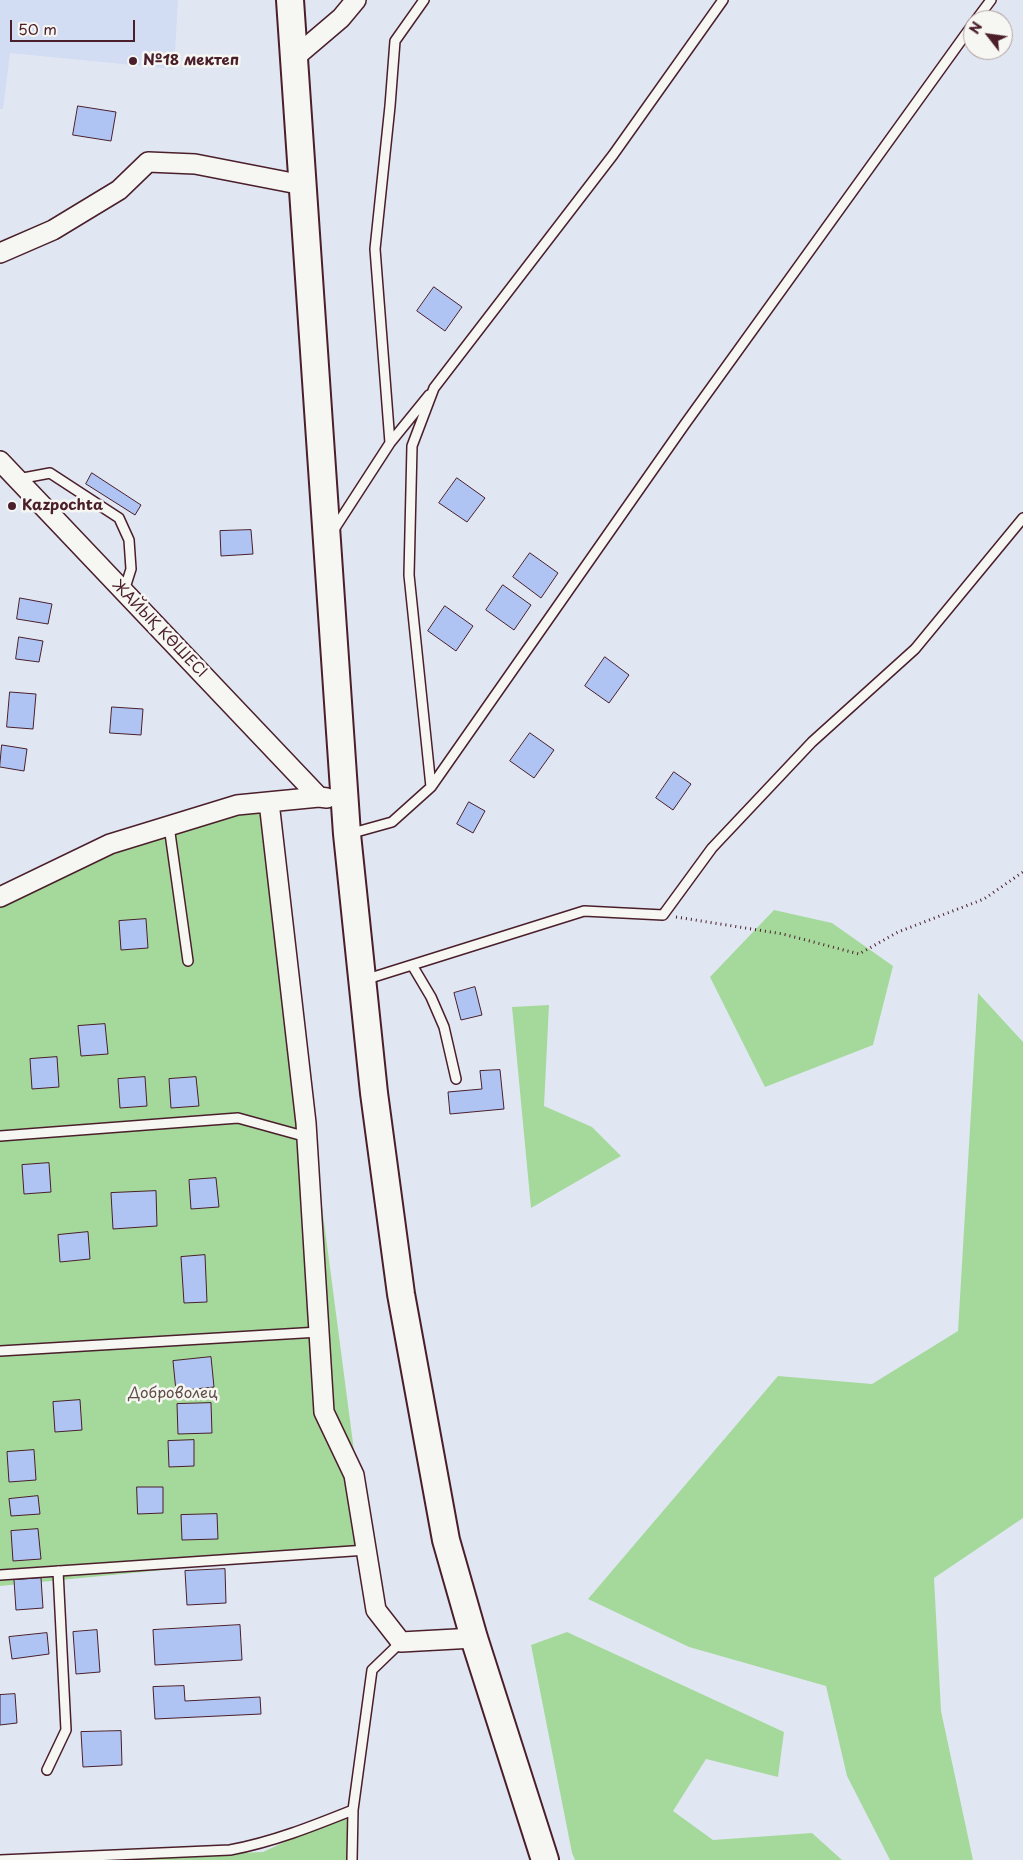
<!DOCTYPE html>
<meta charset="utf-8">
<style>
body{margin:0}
#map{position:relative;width:1023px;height:1860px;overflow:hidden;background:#e1e7f2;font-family:"Playpen Sans",sans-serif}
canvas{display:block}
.north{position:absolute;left:963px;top:10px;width:50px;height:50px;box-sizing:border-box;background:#f6f6f2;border:1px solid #b1a0a2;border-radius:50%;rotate:300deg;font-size:14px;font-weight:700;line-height:20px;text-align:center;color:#4a1f2b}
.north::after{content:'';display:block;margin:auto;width:18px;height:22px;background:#4a1f2b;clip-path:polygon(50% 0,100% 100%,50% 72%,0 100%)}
.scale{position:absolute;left:10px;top:20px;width:125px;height:22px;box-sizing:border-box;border:2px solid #4a1f2b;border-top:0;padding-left:6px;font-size:15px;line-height:18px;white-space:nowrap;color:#4a1f2b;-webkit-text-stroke:4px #f6f6f2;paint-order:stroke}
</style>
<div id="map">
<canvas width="1023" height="1860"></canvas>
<div class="north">N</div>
<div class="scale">50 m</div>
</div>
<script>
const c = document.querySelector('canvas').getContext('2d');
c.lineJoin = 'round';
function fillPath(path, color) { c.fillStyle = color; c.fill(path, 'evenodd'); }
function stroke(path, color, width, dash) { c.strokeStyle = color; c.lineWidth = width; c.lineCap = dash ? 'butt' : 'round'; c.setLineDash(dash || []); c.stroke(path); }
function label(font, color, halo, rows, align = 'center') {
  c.font = font + ' "Playpen Sans",sans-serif'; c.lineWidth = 5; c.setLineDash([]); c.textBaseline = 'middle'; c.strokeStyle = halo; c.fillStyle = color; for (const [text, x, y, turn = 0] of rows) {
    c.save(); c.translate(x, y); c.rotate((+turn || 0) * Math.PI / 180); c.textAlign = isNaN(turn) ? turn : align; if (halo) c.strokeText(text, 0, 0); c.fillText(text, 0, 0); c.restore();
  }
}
const built = new Path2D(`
 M0,0h178l-4,69 -164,-16 -7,56h-3z`);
const green = new Path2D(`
 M269,802l98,748 -367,36v-688l169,-72z
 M774,910l58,13 61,43 -20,79 -108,42 -55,-110z
 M978,993l45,49v476l-89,60 7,133 32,149h-83l-43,-84 -21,-90 -137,-39 -101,-48 190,-223 94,8 86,-53z
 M549,1005l-5,101 48,21 29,29 -90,52 -19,-201z
 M567,1632l217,100 -6,45 -72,-18 -33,52 40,29 99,-7 30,27h-267l-3,-7 -41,-208z
 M353,1810l-1,50h-286l197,-8z`);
const building = new Path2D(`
 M78,106l38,6 -5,29 -38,-6z
 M434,287l28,20 -17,24 -28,-20z
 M92,473l49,32 -6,10 -49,-31z
 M457,478l28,20 -18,24 -28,-19z
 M251,530l2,24 -32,2 -1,-25z
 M530,553l28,20 -17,25 -28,-21z
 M503,585l28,20 -17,25 -28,-20z
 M20,598l32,6 -4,20 -31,-5z
 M445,606l28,20 -17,25 -28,-20z
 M19,637l24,4 -4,21 -23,-3z
 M605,657l24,18 -20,28 -24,-17z
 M10,692l26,2 -3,35 -26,-2z
 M112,707l31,2 -2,26 -31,-2z
 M530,733l24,17 -20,28 -24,-17z
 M2,745l25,4 -3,22 -24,-4z
 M674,772l17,12 -18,26 -17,-12z
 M469,802l16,9 -12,22 -16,-9z
 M146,919l2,29 -27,2 -2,-29z
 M475,987l7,28 -21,5 -7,-27z
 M105,1024l3,30 -27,2 -3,-30z
 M57,1057l2,30 -27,2 -2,-30z
 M500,1070l4,39 -54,5 -2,-22 34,-3 -2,-18z
 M145,1077l2,29 -27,2 -2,-29z
 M196,1077l3,29 -28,2 -2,-29z
 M49,1163l2,29 -27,2 -2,-29z
 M216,1178l3,29 -28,2 -2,-29z
 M156,1191l1,35 -44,3 -2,-36z
 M88,1232l2,27 -30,3 -2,-27z
 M205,1255l2,47 -23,1 -3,-46z
 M211,1357l3,30 -38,4 -3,-30z
 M80,1400l2,30 -27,2 -2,-30z
 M211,1403l1,30 -34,1 -1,-30z
 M194,1440v26l-25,1 -1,-26z
 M34,1450l2,30 -27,2 -2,-30z
 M137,1487h26v26l-25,1z
 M38,1496l2,18 -29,2 -2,-17z
 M217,1514l1,25 -36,1 -1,-25z
 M38,1529l3,30 -28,2 -2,-30z
 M225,1569l1,34 -39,2 -2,-34z
 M41,1578l2,30 -27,2 -2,-30z
 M240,1625l2,35 -87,5 -2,-35z
 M97,1630l3,42 -24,2 -3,-42z
 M47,1633l2,21 -37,5 -3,-22z
 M184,1686l1,15 75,-4 1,17 -106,5 -2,-32z
 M15,1694l2,29 -17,2v-30z
 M121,1731l1,34 -39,2 -2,-35z`);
const path = new Path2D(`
 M676,917l107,17 76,20 39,-22 86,-33 39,-27`);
const lane = new Path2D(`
 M976,20l15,-20
 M390,443l-15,-194 15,-143 5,-65 29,-41
 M18,479l32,-6 69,45 10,22 2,29 -7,22
 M333,531l57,-88 39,-48
 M431,787l254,-363 288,-400
 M169,826l19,135
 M349,834l43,-12 39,-35 -22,-212 3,-129 22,-58 179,-233 110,-155
 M412,965l19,32 13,30 12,52
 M364,980l220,-69 79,4 49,-67 100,-106 103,-93 108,-131
 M0,1136l238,-18 69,19
 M0,1351l319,-19
 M0,1575l367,-25
 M47,1770l19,-40 -8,-159
 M0,1860l230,-10c43,-8 83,-24 123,-40
 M352,1860l1,-50 19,-140 29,-28`);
const street = new Path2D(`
 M294,58l47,-40 15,-18
 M0,253l53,-23 66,-40 29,-28 47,2 108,21
 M0,461l319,336
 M269,802l37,321 18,289 30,63 22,135 25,32 73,-4
 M0,897l110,-53 127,-39 82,-8 8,1`);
const secondary = new Path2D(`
 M290,0l57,834 27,259 27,201 45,246 28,98 71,222`);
const markers = [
 [133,61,5,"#4a1f2b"],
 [12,506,5,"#4a1f2b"]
];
const poiNames = [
 ["№18 мектеп",143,61],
 ["Kazpochta",22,506]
];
const streetNames = [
 ["ЖАЙЫҚ КӨШЕСІ",159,629,46]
];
const parkNames = [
 ["Доброволец",173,1394]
];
fillPath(built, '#d2dcf2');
fillPath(green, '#a5d99c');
fillPath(building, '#afc4f3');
stroke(building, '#4a1f2b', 1);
stroke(lane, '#4a1f2b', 12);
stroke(street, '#4a1f2b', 22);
stroke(secondary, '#4a1f2b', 30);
stroke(path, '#4a1f2b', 3, [1, 4]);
stroke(lane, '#f6f6f2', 9);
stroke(street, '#f6f6f2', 19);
stroke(secondary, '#f6f6f2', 26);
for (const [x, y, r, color] of markers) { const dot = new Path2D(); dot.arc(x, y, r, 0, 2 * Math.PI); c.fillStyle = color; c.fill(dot); stroke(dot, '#f6f6f2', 2); }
label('bold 15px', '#4a1f2b', '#f6f6f2', poiNames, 'left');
label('15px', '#4a1f2b', '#f6f6f2', streetNames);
label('15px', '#614e47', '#f6f6f2', parkNames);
</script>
